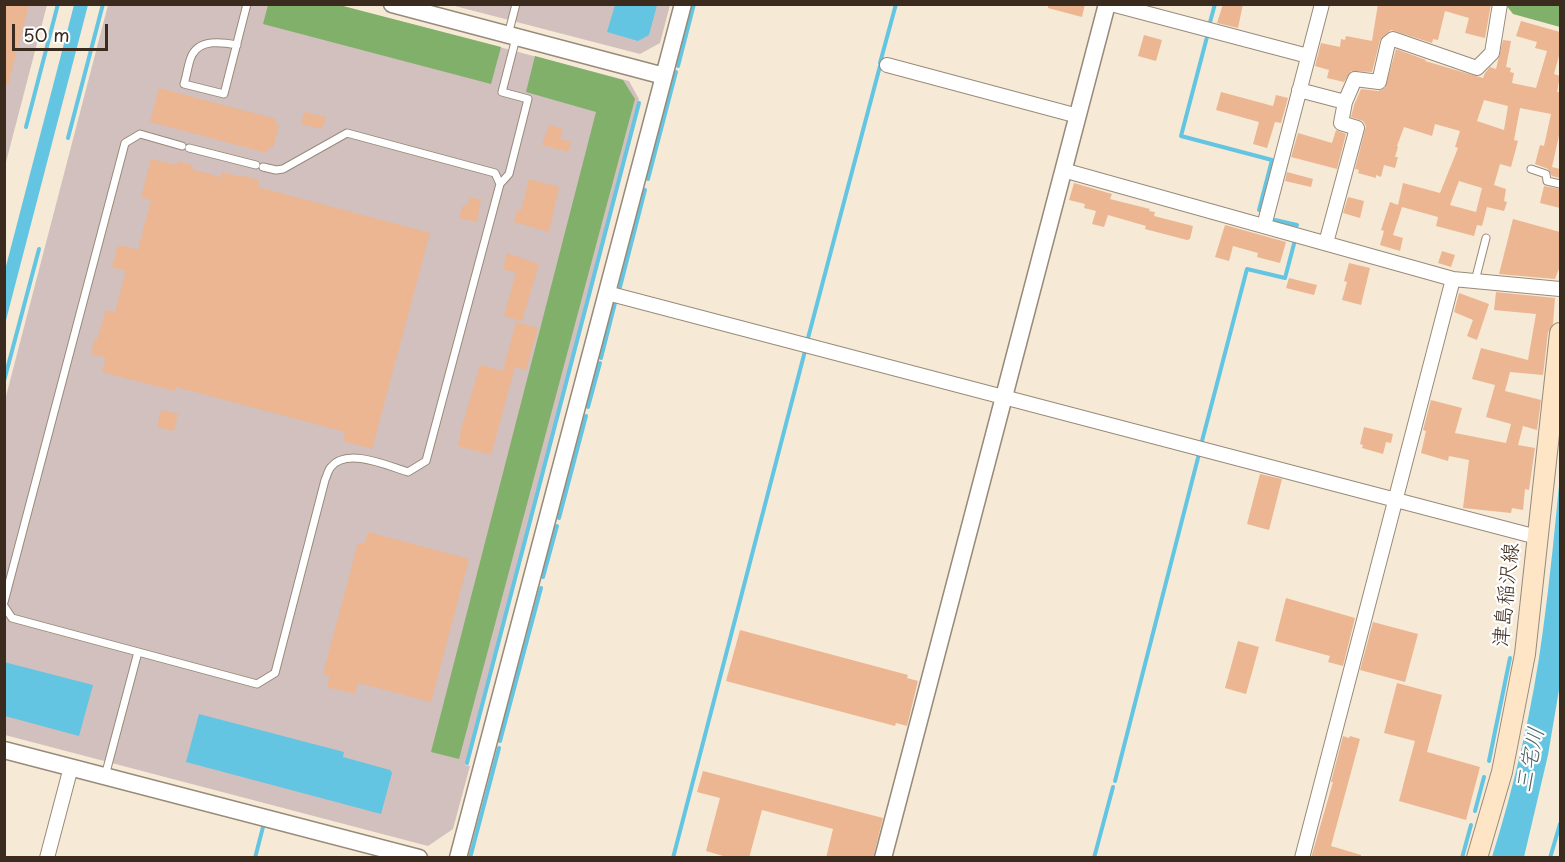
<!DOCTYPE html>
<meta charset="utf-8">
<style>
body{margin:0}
#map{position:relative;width:1565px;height:862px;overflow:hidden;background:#f6ead6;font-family:"Playpen Sans",sans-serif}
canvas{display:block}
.frame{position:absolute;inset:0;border:6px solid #3b2a1e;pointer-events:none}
.scale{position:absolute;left:12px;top:24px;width:96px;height:27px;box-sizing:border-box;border:3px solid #3b2a1e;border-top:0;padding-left:8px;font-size:18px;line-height:21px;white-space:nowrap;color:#3b2a1e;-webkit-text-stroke:4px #fff;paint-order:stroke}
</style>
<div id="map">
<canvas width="1565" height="862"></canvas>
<div class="frame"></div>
<div class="scale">50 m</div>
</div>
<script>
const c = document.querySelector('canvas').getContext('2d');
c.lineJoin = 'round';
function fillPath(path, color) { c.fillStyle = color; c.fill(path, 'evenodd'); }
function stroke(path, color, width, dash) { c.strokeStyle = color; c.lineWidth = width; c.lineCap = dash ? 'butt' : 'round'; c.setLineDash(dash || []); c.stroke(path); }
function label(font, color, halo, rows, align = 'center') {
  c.font = font + ' "Playpen Sans","Klee One",sans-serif'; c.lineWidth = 4.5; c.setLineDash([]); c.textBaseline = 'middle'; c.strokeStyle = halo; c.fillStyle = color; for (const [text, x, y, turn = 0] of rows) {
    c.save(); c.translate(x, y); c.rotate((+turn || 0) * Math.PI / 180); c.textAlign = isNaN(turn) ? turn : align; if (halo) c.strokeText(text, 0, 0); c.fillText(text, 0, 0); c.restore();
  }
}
const industrial = new Path2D(`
 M5,5h42l-42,161z
 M108,5h231l290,76 10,18 -174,666 5,1 -17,63 -25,17 -423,-111v-335z
 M451,5h219l-10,38 -20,11z`);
const forest = new Path2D(`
 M1551,4l9,1v22l-47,-13 -7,-9z
 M268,5h71l162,42 -10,37 -228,-60z
 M535,56l88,24 12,19 -176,660 -28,-7 165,-640 -70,-20z`);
const water = new Path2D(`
 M74,5h14l-83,319v-54z
 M615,5h42l-8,30 -11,6 -31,-9z
 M1560,475v209l-12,71 -24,102h-32c23,-74 41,-150 51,-227 7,-51 12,-103 17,-155z
 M4,662l89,23 -14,51 -74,-20z
 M199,714l145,38 -1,5 47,13 2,3 -11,41 -195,-52z`);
const stream = new Path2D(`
 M1209,26l6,-22
 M1207,37l-26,99 91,24 -13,50
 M880,63l16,-59
 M678,66l16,-62
 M26,127l32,-123
 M68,138l35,-134
 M648,179l28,-107
 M1275,220l22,5
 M620,287l25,-97
 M808,338l72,-272
 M601,358l14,-55
 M4,381l35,-132
 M588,407l12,-44
 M1202,441l45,-172 38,9 10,-38
 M559,518l27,-102
 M543,577l14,-51
 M500,741l41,-153
 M1489,761l21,-103
 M467,763l172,-660
 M1115,781l84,-327
 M1475,811l9,-34
 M255,858l8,-31
 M470,858l29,-110
 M673,858l132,-507
 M1094,858l19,-71
 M1462,858l9,-33
 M1550,858l10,-34`);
const building = new Path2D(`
 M4,4h25l-21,81h-4z
 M1048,4h37l-3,13 -34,-9z
 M1223,4h20l-5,24 -21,-5z
 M1378,4h113l-6,34 -20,-5 4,-15 -24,-7 -7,29 -5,-1 -1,4 -41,-13 -11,10 -8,32 -21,-1 -7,11 -17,-4 2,-8 -14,-4 6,-23 19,4 1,-8 4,1 1,-4 26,5z
 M1521,21l39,11v20l-6,22 6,2 -3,16h3v39l-8,36 8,2v9l-8,-2 -4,-7 -13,-5 5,-19 4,1 7,-32 -31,-6 -6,32 4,1 -7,26 -11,-3 -6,21 12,4 -2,12 3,1 -3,9 -17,-4 -5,19 -5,-1 -3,11 -38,-10 2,-9 -36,-10 -9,28 10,3 -3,13 -20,-6 4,-14 -3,-1 9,-28 8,3 5,-22 37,10 18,-45 -3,-1 5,-16 -25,-7 -3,12 -28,-9 -7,19 1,1 -3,10h3l-3,11 -11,-3 -3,12 -5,-2v3l-18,-5 1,-3 -4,-1 11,-43 -3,-5 -12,-4 3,-12 7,-16 17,2 7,-3 11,-39 30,11 -1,1 58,17 2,-5 5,-6 6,2 7,-29 8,1 -5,26 5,1 -1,4 4,1 -2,10 24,5 11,-37 -12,-3 2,-6 -21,-6zM1484,100l24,6 -4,24 -27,-9zM1459,181l23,7 -6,24 -26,-7z
 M1144,35l18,5 -6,21 -18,-5z
 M159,88l117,31 -1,5 4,1 -6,23 -4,-1 -2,6 -117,-31z
 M1221,92l52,14 3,-11 12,3 -7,25 -6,-1 -8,26 -14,-4 6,-22 -43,-12z
 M304,112l22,5 -4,12 -21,-5z
 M549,125l14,4 -3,10 11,3 -3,10 -26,-7z
 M1336,130l10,4 -9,35 -46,-12 7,-24 34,10z
 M151,159l26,6 1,-4 15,4 -1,4 29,8 1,-5 19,5v-2l18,5 -1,7 172,46 -58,216 -29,-8 2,-9 -169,-45 -2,4 -72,-19 4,-14 -15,-4 4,-15 2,1 9,-30 9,2 11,-41 -14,-4 6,-22 20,5 13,-50 -10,-3z
 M1287,172l26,7 -2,8 -26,-6z
 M529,179l30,8 -10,45 -35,-10 3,-12 4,1z
 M1074,183l38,11 -2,5 40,10 -1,2 6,1 -1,4 39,10 -3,13 -3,1 -42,-11 1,-3 -38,-11 -4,12 -12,-3 4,-13 -12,-3 1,-4 -16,-4z
 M1544,186l16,3v19l-20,-5z
 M470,197l11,3 -4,22 -18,-4 4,-13 4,1z
 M1348,197l16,4 -4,17 -17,-5z
 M1513,219l47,13v34l-5,13 -56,-5z
 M1225,225l61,17 -6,21 -23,-6 1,-4 -25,-7 -4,15 -14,-4z
 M1442,251l13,4 -4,12 -13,-4z
 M507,253l32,11 -17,57 -18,-5 12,-43 -13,-4z
 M1349,263l21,5 -9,37 -19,-5 5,-18 -3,-1z
 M1289,278l28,7 -3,10 -28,-7z
 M1496,292l59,6 -2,26 -5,8 -5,43 -33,-3 -5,19 36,9 -4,30 -14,-4 -5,19 17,3 -6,42 -4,-1 -2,21 -11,-2 -1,5 -48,-5 6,-48 -20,-4 -1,5 -27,-8 5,-22 -3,-1 8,-30 31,8 -7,25 51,10 5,-19 -25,-7 9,-32 -23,-6 9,-31 47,12 8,-46 -42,-4z
 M1459,293l30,11 -12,36 -10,-4 6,-16 -19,-8z
 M516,322l22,6 -12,42 -11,-3 -24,88 -33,-9 3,-13h-1l20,-68 23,6z
 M161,410l17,4 -4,17 -17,-4z
 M1364,427l29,7 -2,9 -5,-1 -3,12 -21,-6 1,-3 -3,-1z
 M1260,474l22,5 -13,51 -22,-6z
 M368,532l101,27 -38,143 -73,-19 -3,11 -28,-7 3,-11 -7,-2 35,-131 6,1z
 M1286,598l69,20 -12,48 -15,-4 2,-6 -55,-15z
 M1373,622l45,12 -13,48 -45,-12z
 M740,630l168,45 -1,3 11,3 -11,45 -11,-3 -1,3 -169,-45z
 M1238,641l21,6 -13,47 -21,-6z
 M1397,683l45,12 -15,57 53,15 -14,53 -67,-19 16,-60 -31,-8z
 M1343,736l6,2 1,-2 10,3 -29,107 30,9v3h-50l22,-76h-2z
 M703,771l180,47 -10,40h-47l7,-29 -71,-19 -13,48h-19l-24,-7 14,-53 -23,-6z`);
const service = new Path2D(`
 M508,35l8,-31
 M237,45c-15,-3 -37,-6 -45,10 -4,8 -5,20 -8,29l40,10 23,-90
 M189,148l67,17
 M1531,169l15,5 1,7 13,3
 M500,184l9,-10 19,-75 -26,-7 14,-54
 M1475,281l11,-43
 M4,602l121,-459 15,-9 42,12
 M4,606l8,12 245,66 18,-11 50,-193c2,-4 3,-10 6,-13 16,-20 57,-1 77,5l18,-11 74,-277 -5,-11 -148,-40 -64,36 -7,1 -13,-3
 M105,776l33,-124`);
const minor = new Path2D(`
 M1111,4l197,52
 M887,65l191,51
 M1299,90l46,12 -4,21 16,5 -31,115
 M1345,102l10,-23 24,3 9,-39 5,-4 84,29 15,-15 8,-49
 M1063,170l390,109 107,10
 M1264,226l58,-222
 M607,293l930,244
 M47,858l24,-91
 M1302,858l151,-579`);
const tertiary = new Path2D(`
 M392,4l272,72
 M4,750l415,108
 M458,858l225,-854
 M883,858l224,-854`);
const secondary = new Path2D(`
 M1477,858l25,-86 23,-118 35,-321`);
const streetNames = [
 ["津島稲沢線",1507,595,-84]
];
const waterNames = [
 ["三宅川",1531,760,-78]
];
fillPath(industrial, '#d1c0bd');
fillPath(forest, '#81b06a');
fillPath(water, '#63c5e1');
stroke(stream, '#63c5e1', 4);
fillPath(building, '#ebb691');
stroke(service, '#988a7a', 9);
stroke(minor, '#988a7a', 16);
stroke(tertiary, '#988a7a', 19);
stroke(secondary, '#988a7a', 22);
stroke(service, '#fff', 7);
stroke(minor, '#fff', 14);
stroke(tertiary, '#fff', 16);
stroke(secondary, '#fde5c5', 20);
label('21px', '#3b2a1e', '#fff', streetNames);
label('italic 22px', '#496062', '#fff', waterNames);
</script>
